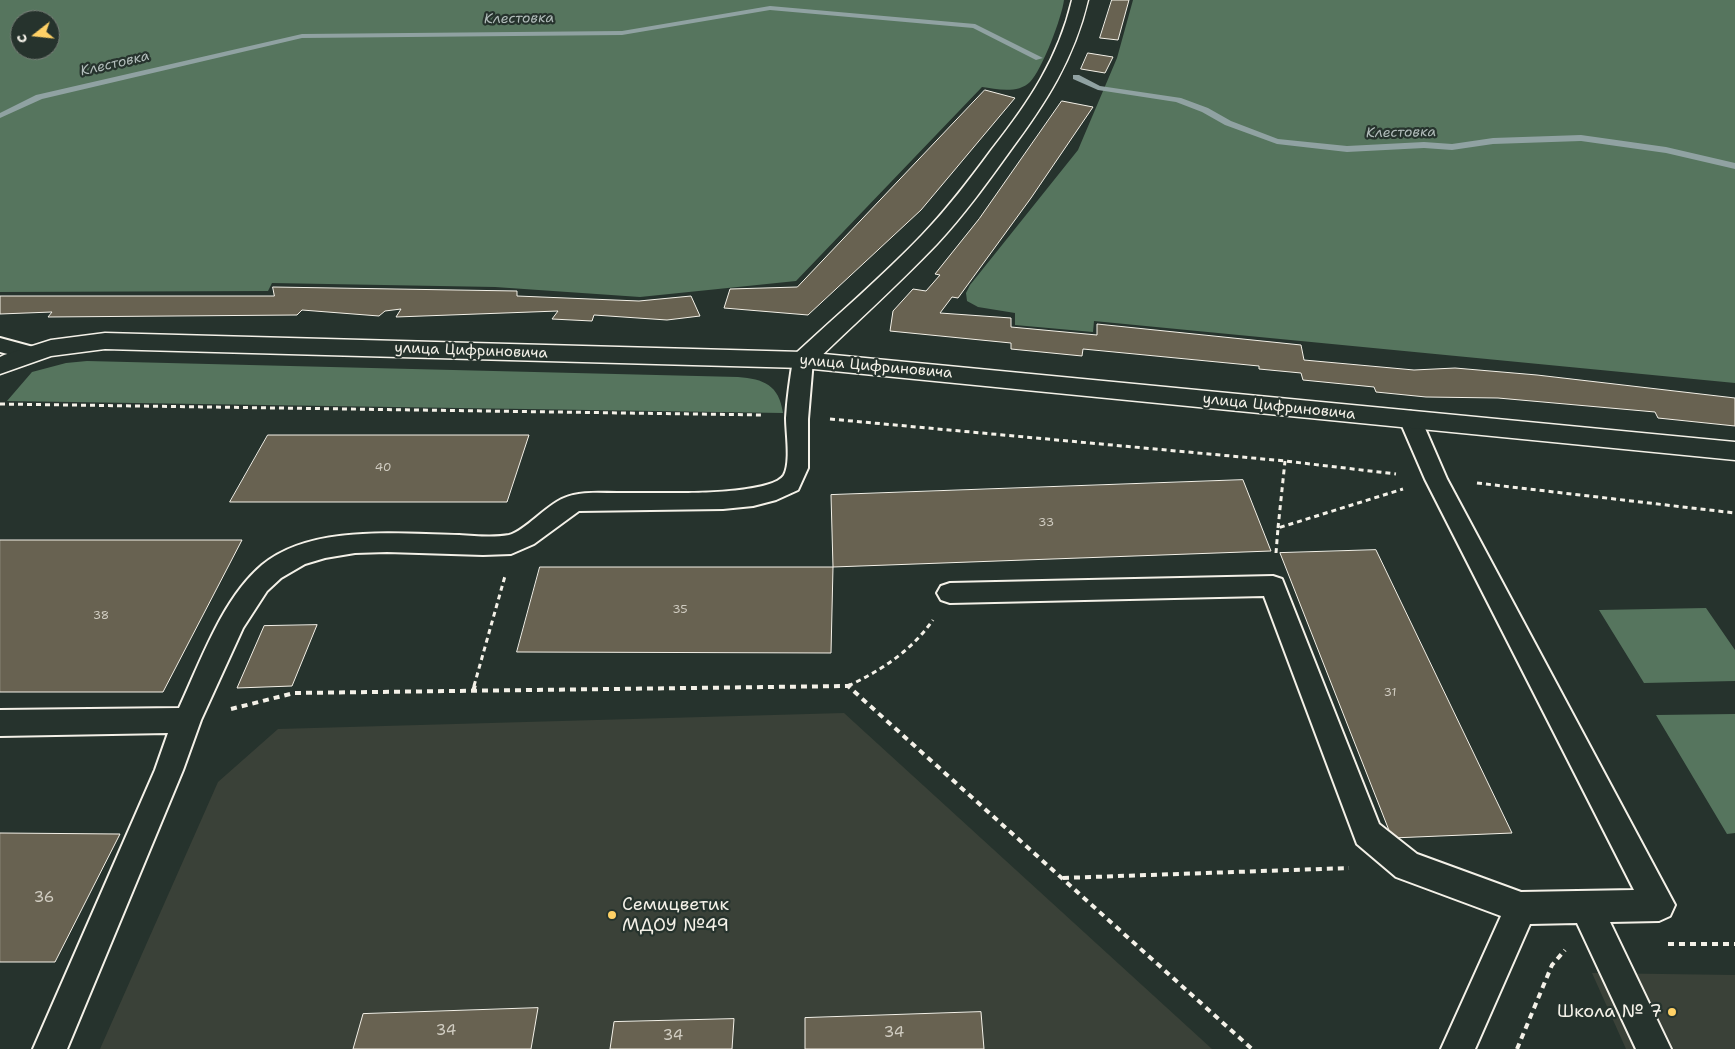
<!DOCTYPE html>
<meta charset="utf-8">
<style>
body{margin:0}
#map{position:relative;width:1735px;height:1049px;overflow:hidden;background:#26332d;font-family:"Shantell Sans",sans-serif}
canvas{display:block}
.north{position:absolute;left:10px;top:10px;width:50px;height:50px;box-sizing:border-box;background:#26332d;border:1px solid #787f78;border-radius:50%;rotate:254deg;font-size:14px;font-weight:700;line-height:20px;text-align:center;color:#f4f1e8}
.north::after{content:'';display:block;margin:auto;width:18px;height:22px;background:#ffd166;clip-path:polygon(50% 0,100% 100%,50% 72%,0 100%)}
</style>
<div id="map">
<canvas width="1735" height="1049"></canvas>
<div class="north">С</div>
</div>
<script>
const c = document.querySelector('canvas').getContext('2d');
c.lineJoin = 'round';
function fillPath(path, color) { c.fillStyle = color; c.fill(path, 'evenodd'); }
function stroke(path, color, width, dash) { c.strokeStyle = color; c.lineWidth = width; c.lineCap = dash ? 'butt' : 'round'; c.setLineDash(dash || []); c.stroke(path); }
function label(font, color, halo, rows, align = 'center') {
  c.font = font + ' "Shantell Sans",sans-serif'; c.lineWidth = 4.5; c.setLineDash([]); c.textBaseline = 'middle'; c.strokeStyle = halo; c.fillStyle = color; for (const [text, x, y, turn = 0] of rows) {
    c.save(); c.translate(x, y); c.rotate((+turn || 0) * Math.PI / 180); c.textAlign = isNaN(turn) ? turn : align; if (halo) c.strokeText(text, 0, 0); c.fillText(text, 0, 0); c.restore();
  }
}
const built = new Path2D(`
 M844,713l368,336h-1112l118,-267 60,-53z
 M1592,973l143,2v74h-109z`);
const green = new Path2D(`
 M0,0h1064c-2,17 -22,70 -34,82 -12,12 -34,7 -48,5l-186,194 -156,16 -145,-10 -223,-4 -4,8 -268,1zM20,20h30v30h-30z
 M1133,0h602v383l-641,-62 -1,11 -78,-7v-12l-37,-6 -11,-6 -1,-8 4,-8 108,-135 39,-92z
 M87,361l651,16c26,2 41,8 45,36l-776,-12 25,-29 34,-9z
 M1706,608l29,42v31l-91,2 -45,-73z
 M1735,714v119l-8,1 -71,-119z`);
const stream = new Path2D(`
 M770,6l205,18 68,34 -7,2 -63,-32 -203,-18 -148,25 -320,3 -260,61 -42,19v-5l36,-18 266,-61 320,-3z
 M1073,75h6l21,11 81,12 27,10 23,13 47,18 69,7 77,-4 28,2 41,-6 88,-3 85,12 69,16v6l-69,-16 -85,-12 -88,3 -41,6 -28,-2 -77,4 -70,-8 -52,-19 -23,-13 -26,-10 -78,-12 -25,-11z`);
const building = new Path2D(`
 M1112,0h17l-11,40 -18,-2z
 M1088,53l25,4 -8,16 -24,-4z
 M985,90l30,8 -94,112 -113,105 -84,-7 6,-19 67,-2z
 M1062,101l31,6 -62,91 -73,100 -6,-1 -12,16 71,5v9l86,8v-11l204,21 3,15 110,10 41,-2 82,7 198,23v28l-77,-8 -3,-6 -157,-14 -72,-1 -50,-5 -2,-5 -71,-7 -2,-7 -42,-4v-3l-176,-17 -1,7 -71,-7v-6l-121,-12 3,-20 20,-22 13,2 14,-16 -5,-1 44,-55z
 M273,287l244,4v5l122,5 52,-5 9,20 -33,4 -73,-5 -2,6 -40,-2 6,-8 -162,6 5,-8 -16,2 -6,5 -77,-6 -5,5 -249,2 4,-5 -52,2v-18h274z
 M268,435h261l-22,67h-277z
 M1243,480l28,71 -438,16 -2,-72z
 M0,540h242l-79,152h-163z
 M1376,550l136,283 -120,5 -112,-285z
 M540,567h293l-2,86 -314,-1z
 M317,625l-25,61 -55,2 27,-62z
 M0,833l120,1 -65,128h-55z
 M538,1008l-7,41h-178l10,-35z
 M981,1012l3,37h-179v-31z
 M734,1019l-2,30h-122l4,-27z`);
const pathFar1 = new Path2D(`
 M0,404l764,11
 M830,419l455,42 111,13
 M1477,483l258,30
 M1278,528l7,-67
 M1276,553l2,-25 125,-39
 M474,686l31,-110
 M848,686c34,-16 63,-35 85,-66`);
const path = new Path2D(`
 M848,686l3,-1
 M473,691l2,-6
 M231,709l63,-16 554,-7 404,363
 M1063,878l286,-10
 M1668,944h67
 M1517,1049l35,-84 13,-15`);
const service = new Path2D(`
 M0,338l37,10 3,5 -3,5 -7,2 -30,-8z
 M803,353l7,2 3,5 -5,59v49l-10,22 -22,10 -23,6 -30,3 -144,2 -45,33 -23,10 -28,1 -96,-3 -32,1 -30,5 -20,6 -24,14 -14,13 -24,37 -42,92 -18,50 -116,279h-34l122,-279 13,-37 -168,3v-26l179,-2c22,-47 43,-109 83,-143 49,-41 137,-31 197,-30 16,1 34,3 50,0 16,-4 37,-30 55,-37 16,-7 35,-5 53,-5 21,0 41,0 62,0 20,0 95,-1 105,-18 7,-13 2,-42 2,-57 1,-20 4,-39 7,-58l3,-5z
 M1410,411l8,3 3,5 26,60 228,426 -5,11 -11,5 -49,1 61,127h-35l-59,-126 -47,1 -55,125h-34l60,-133 -105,-39 -39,-33 -93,-248 -314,7 -9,-3 -4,-7 4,-7 9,-3 323,-7 9,3 97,245 38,30 104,38 113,-2 -209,-411 -26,-60 3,-5z`);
const minor = new Path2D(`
 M105,333l698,19 932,90v18l-932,-92 -698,-19 -54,7 -51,18v-17l4,-2 47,-15z`);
const tertiary = new Path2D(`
 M1072,0h16c-14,59 -42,103 -78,151 -23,32 -46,64 -73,93 -40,42 -84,81 -126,122l-8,2 -8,-2 -4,-6 4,-6c42,-39 87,-77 127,-119 26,-27 48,-56 70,-86 37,-47 66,-90 80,-149z`);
const markers = [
 [612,915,5,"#ffd166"],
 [1672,1012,5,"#ffd166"]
];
const numberNames = [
 ["40",383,468],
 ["33",1046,523],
 ["35",680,610],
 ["38",101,616],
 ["31",1390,693]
];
const farWaternames = [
 ["Клестовка",519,19,-1],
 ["Клестовка",115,64,-13],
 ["Клестовка",1401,133,-1]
];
const streetNames = [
 ["улица Цифриновича",471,351,2],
 ["улица Цифриновича",876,367,5],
 ["улица Цифриновича",1279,407,6]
];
const nearNumbernames = [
 ["36",44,898],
 ["34",446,1031],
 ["34",894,1033],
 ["34",673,1036]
];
const nearPoinames = [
 ["Семицветик",622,905],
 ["МДОУ №49",622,926],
 ["Школа № 7",1662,1012,"right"]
];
fillPath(built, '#3a4138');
fillPath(green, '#56755e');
fillPath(stream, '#90a2a2');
fillPath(building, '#686251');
stroke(building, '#f4f1e8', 1);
stroke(service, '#f4f1e8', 4);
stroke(minor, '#f4f1e8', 3);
stroke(tertiary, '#f4f1e8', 3);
stroke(pathFar1, '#f4f1e8', 3, [5, 4]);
stroke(path, '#f4f1e8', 4, [6, 5]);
fillPath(service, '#26332d');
fillPath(minor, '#26332d');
fillPath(tertiary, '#26332d');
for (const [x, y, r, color] of markers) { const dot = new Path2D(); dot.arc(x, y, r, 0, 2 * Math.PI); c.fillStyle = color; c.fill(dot); stroke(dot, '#26332d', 2); }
label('12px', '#d1cdc2', null, numberNames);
label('italic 14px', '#b1bcba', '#26332d', farWaternames);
label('15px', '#f4f1e8', '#26332d', streetNames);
label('15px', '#d1cdc2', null, nearNumbernames);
label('18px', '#f4f1e8', '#26332d', nearPoinames, 'left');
</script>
